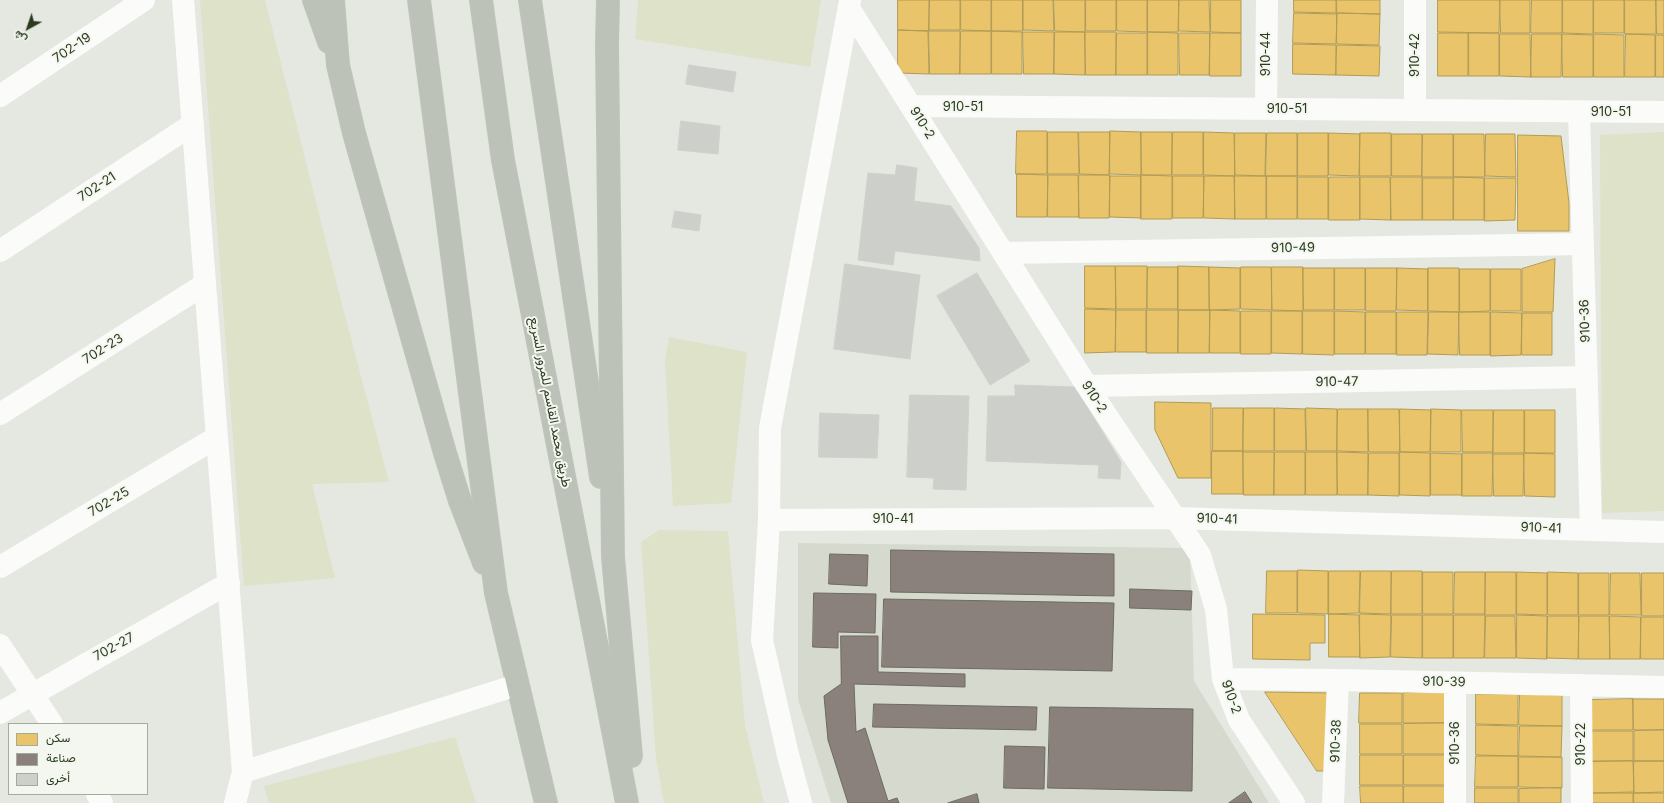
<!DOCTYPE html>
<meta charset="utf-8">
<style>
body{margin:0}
#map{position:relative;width:1664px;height:803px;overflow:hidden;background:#e5e8e1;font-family:Inter,Vazirmatn,sans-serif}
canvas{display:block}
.legend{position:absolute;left:8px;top:723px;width:140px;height:72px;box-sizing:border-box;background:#f4f7ef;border:1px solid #a3ac9c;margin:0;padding:5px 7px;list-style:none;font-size:12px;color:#2a3b1f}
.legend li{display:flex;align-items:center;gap:8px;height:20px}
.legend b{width:20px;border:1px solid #a3ac9c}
.north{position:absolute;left:8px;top:8px;width:40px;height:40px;-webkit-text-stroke:3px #f4f7ef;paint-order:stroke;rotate:220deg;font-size:11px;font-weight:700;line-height:16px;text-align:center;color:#2a3b1f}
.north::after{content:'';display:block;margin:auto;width:14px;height:18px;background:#2a3b1f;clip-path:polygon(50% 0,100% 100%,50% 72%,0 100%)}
</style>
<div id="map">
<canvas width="1664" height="803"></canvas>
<ul class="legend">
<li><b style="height:11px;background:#e9c46a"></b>سكن</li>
<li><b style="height:11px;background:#8a817c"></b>صناعة</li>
<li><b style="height:11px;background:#cdd0ca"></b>أخرى</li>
</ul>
<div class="north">ش</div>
</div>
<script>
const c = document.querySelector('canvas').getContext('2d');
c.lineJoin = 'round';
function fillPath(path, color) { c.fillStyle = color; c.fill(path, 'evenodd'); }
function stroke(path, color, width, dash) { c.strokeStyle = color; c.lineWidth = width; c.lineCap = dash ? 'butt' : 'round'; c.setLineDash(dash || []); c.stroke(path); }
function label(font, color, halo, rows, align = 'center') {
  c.font = font + ' Inter,Vazirmatn,sans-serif'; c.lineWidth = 4; c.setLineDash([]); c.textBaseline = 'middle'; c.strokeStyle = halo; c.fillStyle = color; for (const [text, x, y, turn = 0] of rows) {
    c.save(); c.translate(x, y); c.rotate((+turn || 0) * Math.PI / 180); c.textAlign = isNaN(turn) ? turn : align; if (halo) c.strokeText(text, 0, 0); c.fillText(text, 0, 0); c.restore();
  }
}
const built = new Path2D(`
 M798,543l392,5 4,133 75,122h-438l-33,-104z`);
const green = new Path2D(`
 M200,0h65l74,293 50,189 -77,2 23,94 -91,8z
 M638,0h183l-11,67 -175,-28z
 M1664,132v379l-62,2 -2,-378z
 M669,337l78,15 -16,151 -58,3 -8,-145z
 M659,530l69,1 17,194 19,78h-100l-8,-45 -15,-216z
 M455,737l21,66h-207l-5,-17z`);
const homes = new Path2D(`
 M898,0h31v31l-31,-1z
 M930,0h30v30h-31z
 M961,0h30v31l-30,-1z
 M992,0h31v31h-31z
 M1023,0h30l1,31 -31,-1z
 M1054,0h31v32l-30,-1z
 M1086,0h30v31h-30z
 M1117,0h30v32l-30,-1z
 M1148,0h31l-1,32h-30z
 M1179,0h30l1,32 -31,-1z
 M1211,0h30v33l-30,-1z
 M1294,0h42v13l-42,-1z
 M1337,0h43v14l-43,-1z
 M1438,0h62l-1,33 -61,-1z
 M1500,0h30v33h-29z
 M1532,0h30v33h-31z
 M1563,0h30v34l-30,-1z
 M1594,0h30v33h-30z
 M1625,0h31v34h-31z
 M1656,0h8v34h-7z
 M1294,13l43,1 -1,30 -43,-1z
 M1337,13l43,1 -1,31 -42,-1z
 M898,30l30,1 1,43 -31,-1z
 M929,31h31v43h-30z
 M961,31h30v43h-31z
 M992,31l30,1v42h-30z
 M1023,32h31v42h-30z
 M1055,32h30v43l-31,-1z
 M1085,32h31v43h-30z
 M1148,32l30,1v42h-30z
 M1117,33h30v42h-31z
 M1179,33h31l-1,42h-29z
 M1210,33h31v43h-31z
 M1438,33h30v43h-30z
 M1469,33h30v43h-30z
 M1500,34h30l1,43 -31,-1z
 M1532,34h30l-1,43h-30z
 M1562,34l31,1v42h-30z
 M1594,34l30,1v42h-30z
 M1626,34l29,1v42h-30z
 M1656,35h8v42h-8z
 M1293,44l43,1v30l-43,-1z
 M1337,45l43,1 -1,30 -43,-1z
 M1017,131h30v43h-31z
 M1110,131l31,1v43l-31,-1z
 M1048,132h30l1,42h-31z
 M1079,132h31l-1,43 -29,-1z
 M1141,132h31v43h-30z
 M1173,132h30v43h-31z
 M1204,132l30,1 1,43 -31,-1z
 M1235,133h31l-1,43 -30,-1z
 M1267,133h30v43h-31z
 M1298,133h30v43h-30z
 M1329,133l31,1 -1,42 -30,-1z
 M1360,133h31v43h-31z
 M1392,134h30v42h-30z
 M1423,134h30v43h-31z
 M1454,134h30l1,43h-31z
 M1486,134h29l1,43 -31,-1z
 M1518,135l43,1 8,67v28h-51z
 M1017,174l31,1 -1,42h-30z
 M1048,175h30l1,42h-31z
 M1079,175h31l-1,43h-30z
 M1141,175l31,1v43h-31z
 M1110,176h31v42l-31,-1z
 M1173,176h31l-1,42h-30z
 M1204,176h30l1,43 -31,-1z
 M1235,176h31v43h-31z
 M1267,176h30v43h-30z
 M1298,177h30v42h-30z
 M1329,177h31v43h-31z
 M1360,177h30l1,43 -31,-1z
 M1391,177h31v43h-31z
 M1454,177l30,1v42h-30z
 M1423,178h30v42h-30z
 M1485,178h31l-1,42 -30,1z
 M1555,259l-2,53h-31v-43z
 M1085,266h30l1,43 -31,-1z
 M1116,266h31v43h-31z
 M1178,266l31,1v43h-31z
 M1148,267h30v42h-31z
 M1209,267l31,1v41l-30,1z
 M1241,267h30l1,43 -31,-1z
 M1272,267h31v44l-31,-1z
 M1303,268h31v42h-30z
 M1335,268h30v42h-30z
 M1366,268h31l-1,43h-30z
 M1397,268l31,1v42l-31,-1z
 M1428,268h31v44l-31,-1z
 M1460,269h30v42l-30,1z
 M1491,269h30v42h-30z
 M1085,309l31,1 -1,42 -30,1z
 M1116,310h30v42h-30z
 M1147,310h31v43h-31z
 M1179,310h31l-1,43h-31z
 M1210,310l30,1v42h-30z
 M1241,311h30v43h-30z
 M1272,311h30v43l-30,-1z
 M1303,311h31v44l-31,-1z
 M1335,311l30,1v42h-30z
 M1366,312h30v42h-30z
 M1397,312h31l-1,43h-30z
 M1429,312h30l-1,43 -30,-1z
 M1459,312h31v43h-30z
 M1491,312l31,1 -1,42 -30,1z
 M1522,313h30v42h-30z
 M1155,402l56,1v75h-33l-23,-48z
 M1213,408h30v43h-30z
 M1244,408h30v43h-31z
 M1275,408l30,1 1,42h-31z
 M1306,408l31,1v42h-30z
 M1338,409h30v43l-31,-1z
 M1368,409h31l1,43h-31z
 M1400,409l31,1 -1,42h-30z
 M1431,409l30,1v42h-30z
 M1462,410h31v42h-30z
 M1494,410h30v43h-31z
 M1525,410h30v43h-30z
 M1212,451h31v43h-31z
 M1243,452h31v43h-30z
 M1275,452h30v43h-31z
 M1306,452h31v43h-31z
 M1337,452l31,1v42h-30z
 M1400,452l30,1v43l-30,-1z
 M1369,453h30v43l-31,-1z
 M1431,453l31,1v41h-31z
 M1462,453h31l-1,43h-30z
 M1524,453l31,1v43l-30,-1z
 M1493,454h31l-1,42h-29z
 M1298,570l30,1v43l-30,-1z
 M1267,571h30v42h-31z
 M1329,571h31l-1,42 -30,1z
 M1361,571h30v43l-31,-1z
 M1392,571h30v43h-31z
 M1423,572h30v42h-30z
 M1455,572h30v42h-31z
 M1486,572h30v43h-31z
 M1517,572l30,1v42l-30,-1z
 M1548,572l30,1v42h-30z
 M1579,573h30v42h-30z
 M1611,573h29l1,42h-31z
 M1642,573h22v43h-22z
 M1253,614l72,1v28h-15v17l-57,-1z
 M1329,614l30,1 1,42h-31z
 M1360,614l31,1 -1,42 -30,1z
 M1392,615h30v43l-31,-1z
 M1423,615h30v43h-30z
 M1454,615h31l-1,43h-30z
 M1517,615l30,1v43l-30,-1z
 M1486,616h29l1,42h-31z
 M1548,616h31l-1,43 -31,-1z
 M1579,616h30l1,43h-31z
 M1610,616l31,1 -1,42h-30z
 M1641,617h23v42h-23z
 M1265,692l69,1v78h-17z
 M1446,692v31h-43v-30z
 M1360,693h42v30h-43z
 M1476,694h42v31l-42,-1z
 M1520,694l42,1v31l-43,-1z
 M1633,699v31h-43v-30z
 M1633,699h31v31h-30z
 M1446,723v31h-43v-30z
 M1360,724h42v30h-42z
 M1476,725l42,1v30l-42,-1z
 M1520,726h42l-1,31 -42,-1z
 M1664,730v31h-30v-30z
 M1590,731h43v30h-42z
 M1360,755h43v30h-43z
 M1404,755h42l1,30h-43z
 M1476,756h42v31h-43z
 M1519,757h43v31l-43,-1z
 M1633,761l1,31 -43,1 -1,-31z
 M1634,761h30v31l-30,1z
 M1360,786h43v17h-42z
 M1404,786h43v17h-43z
 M1475,788h43v15h-43z
 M1561,788v15h-42v-14z
 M1591,793h42v10h-42z
 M1634,793h30v10h-30z`);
const industry = new Path2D(`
 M891,550l223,4v42l-223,-4z
 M830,554l38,1 -1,31 -38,-2z
 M1130,589l62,2 -1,19 -61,-2z
 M814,593l62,1 -1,39 -37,-1v16l-25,-1z
 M884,599l230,4 -2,68 -230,-4z
 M841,636h37v36l87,2v13l-111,-3 2,48 9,-4 23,73 9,-3 2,5h-51l-20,-63 -4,-44 17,-12z
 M874,704l163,3 -1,23 -163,-3z
 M1050,707l143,2 -1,82 -144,-3z
 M1005,746l40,1 -1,42 -40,-1z
 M1245,792l7,11h-23z
 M977,794l2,9h-31z`);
const building = new Path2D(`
 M689,65l47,7 -3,20 -47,-8z
 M681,121l39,5 -2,28 -40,-4z
 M897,165l20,3 -3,33 37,5 28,42 1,13 -85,-10 -2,14 -35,-5 10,-87 27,2z
 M675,211l26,4 -2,16 -27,-4z
 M845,264l75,11 -10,84 -76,-10z
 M977,273l53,88 -40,24 -53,-89z
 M1015,385l60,2 46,75 -1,17 -22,-1 1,-13 -113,-4 2,-65h27z
 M910,395l59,1 -3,94 -33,-1 1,-11 -27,-1z
 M820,413l59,2 -2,43 -58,-1z`);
const minor = new Path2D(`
 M183,0l60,772 -8,31
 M1415,0v110
 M849,8l238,378 113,169 16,54 7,70 16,41 55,83
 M0,96l144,-96
 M911,106l753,6
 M1266,109l1,-109
 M1579,112l12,417
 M0,251l193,-127
 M1003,253l580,-9
 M1087,386l500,-9
 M0,414l205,-130
 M769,520l405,-2 490,14
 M0,567l217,-130
 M0,645l52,79
 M1223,679l115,1 326,7
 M1581,685l1,118
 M0,713l229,-130
 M243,772l274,-87
 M97,794l5,9
 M801,803l-13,-48 -26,-115 7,-120 1,-92 80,-427
 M1333,803l5,-123
 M1455,803v-120`);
const highway = new Path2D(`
 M314,0l15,42
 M333,0l5,65 16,68 91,320 15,48 24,62
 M419,0l77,593 50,210
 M481,0l22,160 124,643
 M530,0l71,477
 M608,0l-1,44 6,513 18,199`);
const streetNames = [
 ["702-19",72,48,-34],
 ["910-44",1266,54,-90],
 ["910-42",1415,55,-90],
 ["910-51",963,107],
 ["910-51",1287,109],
 ["910-51",1611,112],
 ["910-2",922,123,58],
 ["702-21",97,187,-33],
 ["910-49",1293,248,-1],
 ["910-36",1585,321,-92],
 ["702-23",103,349,-32],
 ["910-47",1337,382,-1],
 ["910-2",1094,397,57],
 ["طريق محمد القاسم للمرور السريع",550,402,79],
 ["702-25",109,502,-31],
 ["910-41",893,519],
 ["910-41",1217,519,2],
 ["910-41",1541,528,2],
 ["702-27",114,647,-29],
 ["910-39",1444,682,1],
 ["910-2",1231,697,71],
 ["910-38",1336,741,-88],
 ["910-36",1455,743,-90],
 ["910-22",1581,744,-90]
];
fillPath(built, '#d5d9ce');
fillPath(green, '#dde2c9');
fillPath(homes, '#e9c46a');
stroke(homes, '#b09b54', 1);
fillPath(industry, '#8a817c');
stroke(industry, '#6d6c60', 1);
fillPath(building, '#cdd0ca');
stroke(building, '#cdd1ca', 1);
stroke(highway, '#bfc5bb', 24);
stroke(minor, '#fbfcfa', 22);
stroke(highway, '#bcc2b8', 22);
label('13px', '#2a3b1f', '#f4f7ef', streetNames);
</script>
